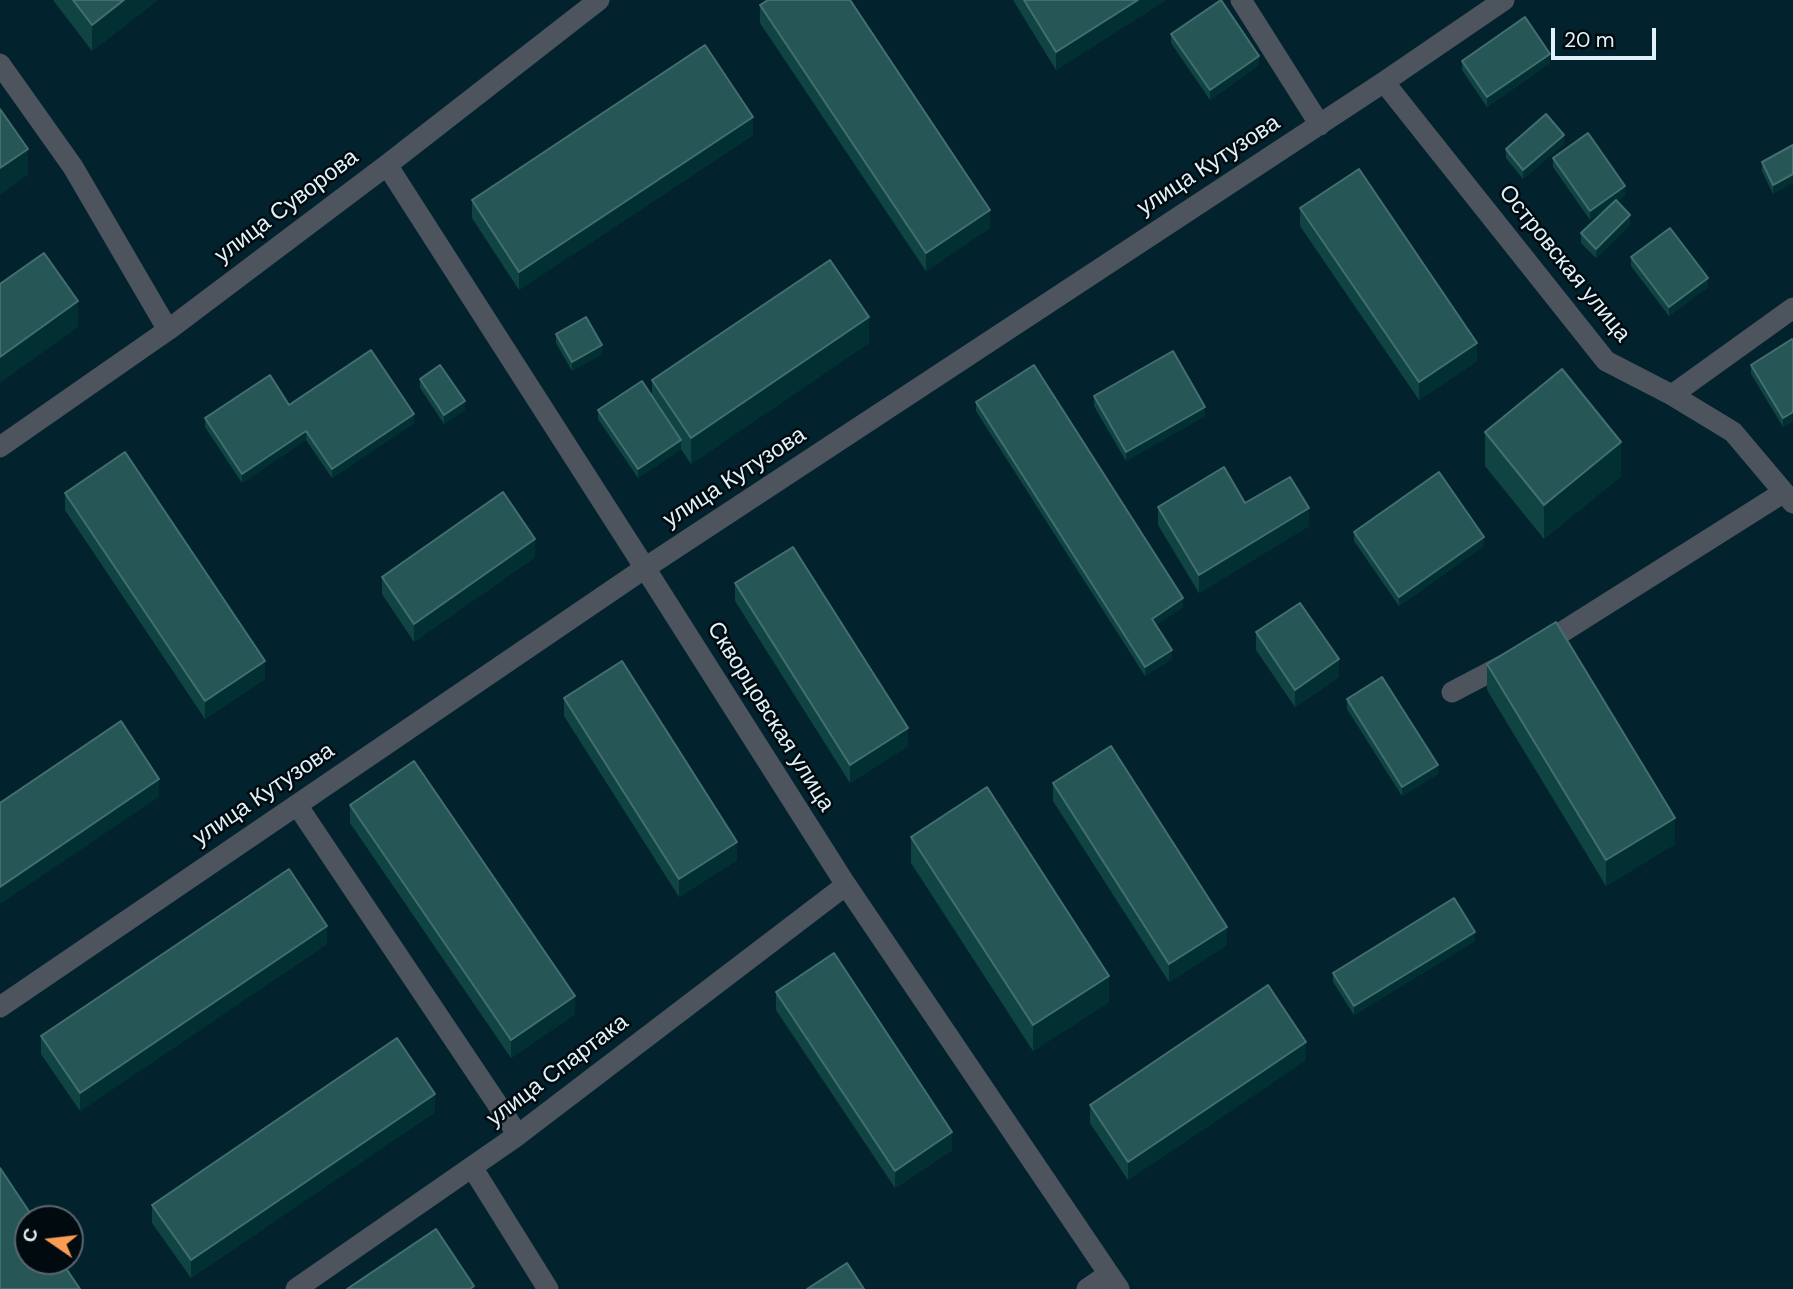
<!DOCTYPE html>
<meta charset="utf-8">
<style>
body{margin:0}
#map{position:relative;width:1793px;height:1289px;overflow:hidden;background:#02232e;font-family:"DM Sans",sans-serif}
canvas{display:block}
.north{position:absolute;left:14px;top:1205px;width:70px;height:70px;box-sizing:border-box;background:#010b0f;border:2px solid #5a676d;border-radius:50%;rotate:284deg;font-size:19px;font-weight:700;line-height:28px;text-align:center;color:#e0f2f9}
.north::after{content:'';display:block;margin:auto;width:24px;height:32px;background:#fc9d53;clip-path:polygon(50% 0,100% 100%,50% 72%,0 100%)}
.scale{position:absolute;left:1551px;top:28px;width:105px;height:32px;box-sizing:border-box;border:4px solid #e0f2f9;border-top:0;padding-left:9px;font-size:21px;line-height:24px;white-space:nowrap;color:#e0f2f9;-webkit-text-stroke:5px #010b0f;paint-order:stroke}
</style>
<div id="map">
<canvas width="1793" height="1289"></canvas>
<div class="north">С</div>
<div class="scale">20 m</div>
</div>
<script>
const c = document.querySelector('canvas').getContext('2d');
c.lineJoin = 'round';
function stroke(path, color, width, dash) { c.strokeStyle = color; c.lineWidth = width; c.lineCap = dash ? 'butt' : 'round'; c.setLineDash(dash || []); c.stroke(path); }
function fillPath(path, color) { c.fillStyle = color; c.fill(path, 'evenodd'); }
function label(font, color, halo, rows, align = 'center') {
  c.font = font + ' "DM Sans",sans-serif'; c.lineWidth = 5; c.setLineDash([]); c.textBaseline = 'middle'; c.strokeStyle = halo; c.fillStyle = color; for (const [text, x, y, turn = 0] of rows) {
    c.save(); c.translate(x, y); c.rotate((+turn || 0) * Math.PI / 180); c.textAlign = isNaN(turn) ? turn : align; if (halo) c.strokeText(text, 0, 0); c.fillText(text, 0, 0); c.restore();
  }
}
const minor = new Path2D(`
 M1241,0l79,125
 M0,64l73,103 95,163
 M1384,82l222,279 66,34 61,37 60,71
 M387,165l258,403 201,317 273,404
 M1672,395l121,-87
 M0,447l168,-117 219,-165 212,-165
 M1540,646l244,-154
 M1452,692l59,-31
 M297,805l221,330
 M0,1007l645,-439 739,-486 120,-82
 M472,1167l76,122
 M296,1289l222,-154 328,-250
 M1087,1289l22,-15`);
const wall = new Path2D(`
 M53,0h105l-66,51z
 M1013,0h153l-110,70z
 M760,5l230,223 -64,43 -166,-248z
 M1171,34l88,31 -49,35 -39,-57z
 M1462,61l88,2 -63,44 -25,-37z
 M753,135l-234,155 -47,-72v-18z
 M1564,144l-41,35 -17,-21v-9z
 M1793,145l-20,49 -11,-23v-9z
 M1553,158l72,37 -8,6 13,24 -34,33 -15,-15v-10l30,-28 -21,15 -37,-53z
 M1300,208l177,153 -58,39 -119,-174z
 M1631,257l77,30 -39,29 -38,-50z
 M556,334l46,20 -30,17 -16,-28z
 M1793,341v80l-10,6 -32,-53v-9z
 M869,343l-178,121 -10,-15 -43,29 -40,-59v-9l54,-13v-17z
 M420,379l45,31 -21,14 -24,-36z
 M1094,396l111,20 -79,45 -32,-55z
 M976,402l207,205 -27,18 16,34 -27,17 -169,-265z
 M289,405l125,18 -82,55 -26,-38 -64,43 -37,-56v-9z
 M1485,432l136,44 -77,63 -59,-73z
 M65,493l200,186 -60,40 -140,-209z
 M1245,503l64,23 -110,67 -41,-68v-18z
 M1354,532l130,14 -85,60 -45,-65z
 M535,557l-121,85 -32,-48v-17z
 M735,583l173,163 -58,37 -115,-182z
 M1256,632l83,45 -44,30 -39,-57z
 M1487,664l188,180 -69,42 -119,-196z
 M564,698l173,162 -58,37 -115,-181z
 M1347,699l91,75 -36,22 -55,-87z
 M1053,783l174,162 -58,37 -116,-181z
 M350,805l225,209 -64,44 -161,-235z
 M911,837l198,165 -76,49 -122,-188z
 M1475,941l-121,74 -21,-33v-9z
 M327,944l-247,167 -39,-57v-18z
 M776,992l176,158 -57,38 -119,-178z
 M1306,1060l-178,120 -38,-57v-18z
 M435,1112l-244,166 -39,-55v-18z`);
const shadedWall = new Path2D(`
 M124,0h34l-66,51v-26z
 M1138,0h28l-110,70v-18z
 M1550,54v9l-63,44v-10z
 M1259,56v9l-49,35v-10z
 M753,117v18l-234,155v-18z
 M1564,135v9l-41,35v-9z
 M28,149v26l-28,20v-27z
 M1793,174v9l-20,11v-9z
 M1625,186v9l-35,25v-9z
 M990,210v18l-64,43v-18z
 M1630,215v10l-34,33v-9z
 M1708,278v9l-39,29v-9z
 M78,301v26l-78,56v-26z
 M869,317v26l-178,121v-26z
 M1477,343v18l-58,39v-18z
 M602,345v9l-30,17v-9z
 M465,401v9l-21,14v-9z
 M1205,407v9l-79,45v-9z
 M1793,412v9l-10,6v-9z
 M414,414v9l-82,55v-9z
 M306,431v9l-64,43v-9z
 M681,440v9l-43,29v-9z
 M1621,442v34l-77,63v-34z
 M1309,508v18l-110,67v-18z
 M1484,537v9l-85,60v-9z
 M535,539v18l-121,85v-18z
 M1183,598v9l-31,21v-9z
 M1172,650v9l-27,17v-9z
 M1339,659v18l-44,30v-17z
 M265,661v18l-60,40v-18z
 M908,728v18l-58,37v-18z
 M1438,765v9l-36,22v-9z
 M159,779v18l-159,107v-17z
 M1675,818v26l-69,42v-26z
 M737,842v18l-58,37v-18z
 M327,926v18l-247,167v-18z
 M1227,927v18l-58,37v-18z
 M1475,932v9l-121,74v-9z
 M1109,976v26l-76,49v-26z
 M575,996v18l-64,44v-18z
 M1306,1042v18l-178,120v-18z
 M435,1094v18l-244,166v-18z
 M952,1132v18l-57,38v-17z`);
const building = new Path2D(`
 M73,0h51l-32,25z
 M768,0h82l140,210 -64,43 -166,-248z
 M1024,0h114l-82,52z
 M1221,0l38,56 -49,34 -39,-56z
 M1525,17l25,37 -63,43 -25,-36z
 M705,45l48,72 -234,155 -47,-72z
 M0,109l28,40 -28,19z
 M1546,114l18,21 -41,35 -17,-21z
 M1588,133l37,53 -35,25 -37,-53z
 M1793,145v29l-20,11 -11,-23z
 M1359,169l118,174 -58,39 -119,-174z
 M1616,200l14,15 -34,34 -15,-16z
 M1670,228l38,50 -39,29 -38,-50z
 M44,253l34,48 -78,56v-73z
 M830,260l39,57 -178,121 -39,-58z
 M586,317l16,28 -30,17 -16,-28z
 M1792,339l1,2v71l-10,6 -32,-53z
 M371,350l43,64 -82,55 -26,-38 -64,43 -37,-56 65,-43 19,30z
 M1173,351l32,56 -79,45 -32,-56z
 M440,365l25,36 -21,14 -24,-36z
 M1034,365l149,233 -31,21 20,31 -27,17 -169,-265z
 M1562,369l59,73 -77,63 -59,-73z
 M642,381l39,59 -43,29 -40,-59z
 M125,452l140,209 -60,40 -140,-208z
 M1224,467l21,36 45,-26 19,31 -110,67 -41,-68z
 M1439,472l45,65 -85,60 -45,-65z
 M503,492l32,47 -121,85 -32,-47z
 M793,547l115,181 -58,37 -115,-182z
 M1300,603l39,56 -44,31 -39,-58z
 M1556,622l119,196 -69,42 -119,-196z
 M622,661l115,181 -58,37 -115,-181z
 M1382,677l56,88 -36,22 -55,-88z
 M121,721l38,58 -159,108v-84z
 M1111,746l116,181 -58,37 -116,-181z
 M414,761l161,235 -64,44 -161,-235z
 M987,787l122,189 -76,49 -122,-188z
 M289,869l38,57 -247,167 -39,-57z
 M1454,898l21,34 -121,74 -21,-33z
 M834,953l118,179 -57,39 -119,-179z
 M1268,985l38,57 -178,120 -38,-57z
 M397,1038l38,56 -244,166 -39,-55z
 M0,1168l34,51h-6v42h33l19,28h-80z
 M436,1229l38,57 -4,3h-123z
 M847,1263l17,26h-57z`);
const streetNames = [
 ["улица Кутузова",1209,166,-33],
 ["улица Суворова",287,207,-37],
 ["Островская улица",1564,264,51],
 ["улица Кутузова",735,478,-33],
 ["Скворцовская улица",770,717,58],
 ["улица Кутузова",264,795,-34],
 ["улица Спартака",558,1071,-37]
];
stroke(minor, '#4d545e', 21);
fillPath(wall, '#104443');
fillPath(shadedWall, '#012f32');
fillPath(building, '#265756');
stroke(building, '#436f70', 2);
label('23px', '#e0f2f9', '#010b0f', streetNames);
</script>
